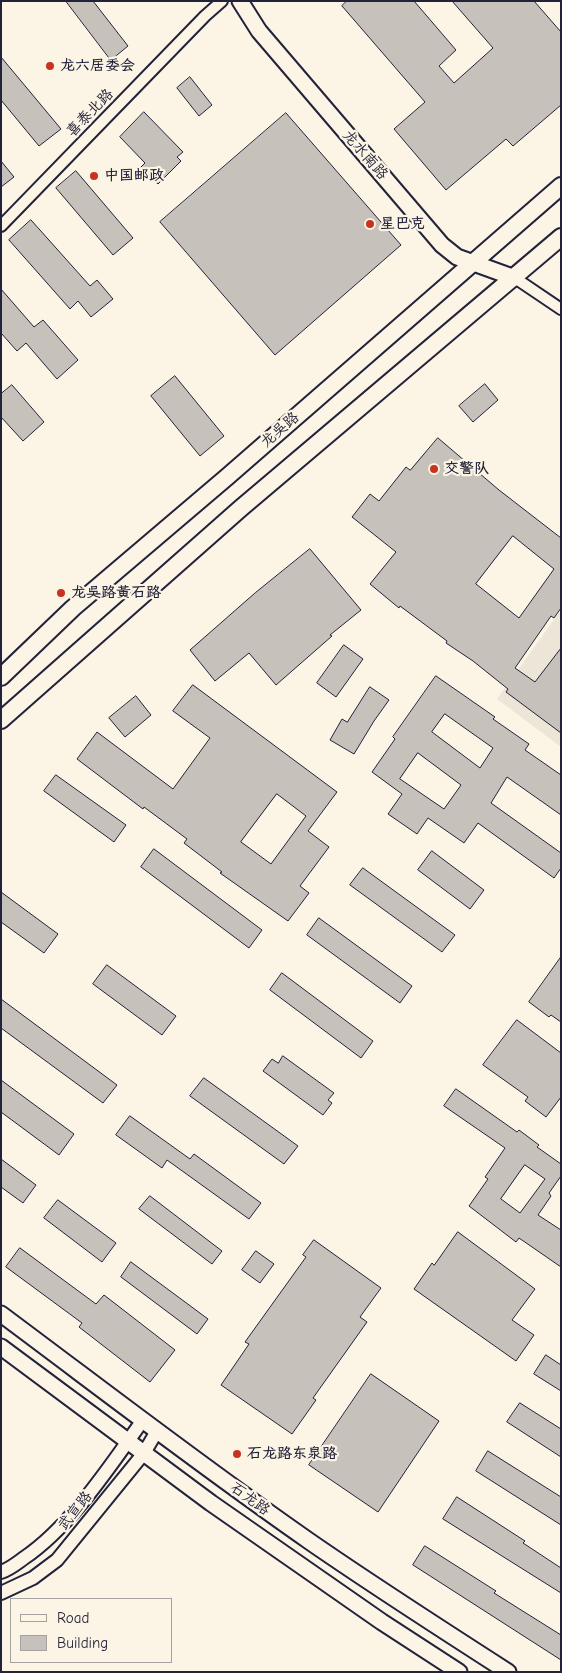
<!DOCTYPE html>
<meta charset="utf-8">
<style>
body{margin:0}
#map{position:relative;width:562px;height:1673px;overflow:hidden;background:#fcf5e5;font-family:"Comic Neue",sans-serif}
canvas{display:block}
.frame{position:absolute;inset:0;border:2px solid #22223b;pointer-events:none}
.legend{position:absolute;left:10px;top:1598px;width:162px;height:65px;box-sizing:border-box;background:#fcf5e5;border:1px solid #a5a1a1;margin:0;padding:6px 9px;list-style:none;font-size:15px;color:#22223b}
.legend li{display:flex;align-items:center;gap:10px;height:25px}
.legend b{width:25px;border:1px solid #a5a1a1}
</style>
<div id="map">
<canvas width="562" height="1673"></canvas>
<div class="frame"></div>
<ul class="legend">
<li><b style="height:6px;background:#fcf5e5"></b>Road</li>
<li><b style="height:14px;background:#c6c1bb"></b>Building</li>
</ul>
</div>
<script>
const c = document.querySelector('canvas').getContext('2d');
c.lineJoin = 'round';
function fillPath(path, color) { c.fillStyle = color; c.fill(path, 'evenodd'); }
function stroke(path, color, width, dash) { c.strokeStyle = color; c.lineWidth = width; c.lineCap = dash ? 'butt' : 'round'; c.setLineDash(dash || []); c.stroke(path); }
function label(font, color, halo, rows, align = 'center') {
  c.font = font + ' "Comic Neue","LXGW WenKai TC",sans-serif'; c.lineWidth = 4.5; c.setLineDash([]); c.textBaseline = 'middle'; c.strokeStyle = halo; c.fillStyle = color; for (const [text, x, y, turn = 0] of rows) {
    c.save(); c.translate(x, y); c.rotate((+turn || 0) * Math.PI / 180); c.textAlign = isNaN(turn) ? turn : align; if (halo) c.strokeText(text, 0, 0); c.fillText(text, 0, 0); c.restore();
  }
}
const built = new Path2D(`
 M561,610v137l-64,-48z`);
const building = new Path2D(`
 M66,1h27l35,45 -17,14z
 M347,1h67l42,49 -17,16 15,17 39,-35 -41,-47h82l27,31v73l-48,41 -7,-7 -60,51 -52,-61 31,-27 -83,-96z
 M1,57l60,72 -22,17 -38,-46z
 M190,77l22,28 -13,11 -22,-28z
 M144,112l39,40 -6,5 4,4 -23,23 -18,-16 5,-5 -25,-26z
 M286,113l115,132 -126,110 -115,-133z
 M1,161l13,16 -13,10z
 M76,171l57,67 -20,17 -57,-67z
 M31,220l59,66 7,-6 16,19 -22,18 -13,-16 -8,8 -61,-69z
 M1,289l33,38 9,-7 35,40 -21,19 -31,-36 -9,8 -16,-18z
 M175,376l49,60 -24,20 -49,-60z
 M485,384l13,16 -25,22 -14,-16z
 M12,385l32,37 -21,19 -22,-24v-23z
 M438,438l61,52 62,48v70l-7,10 -3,-2 -36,52 20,14 26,-34v85l-55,-41 2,-3 -35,-28 -27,-18 1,-2 -47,-35 -1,2 -29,-24 26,-32 -44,-35 18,-23 9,7 27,-34 4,3zM513,536l41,33 -35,49 -43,-34z
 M310,549l51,61 -31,25 2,1 -56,49 -27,-32 -34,28 -25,-31 65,-57z
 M344,645l19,14 -27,38 -19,-14z
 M436,676l59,41 -2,2 36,25 -4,6 36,25v40l-54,-38 -16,26 70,50v15l-7,10 -76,-55 -14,20 -36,-25 -11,16 -29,-20 14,-20 -30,-22 23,-33 -2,-2zM445,714l48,34 -13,20 -48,-36zM418,753l43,32 -17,24 -44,-30z
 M193,685l144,107 -29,39 21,16 -29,39 9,7 -21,28 -68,-48 2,-1 -38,-29 3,-4 -43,-32 -1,2 -66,-50 20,-27 76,57 37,-51 -37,-27zM277,794l29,22 -35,48 -30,-22z
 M370,687l19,13 -15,21 -20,33 -24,-14 12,-21 5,3z
 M136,696l15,19 -26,22 -16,-19z
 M56,775l70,50 -12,17 -70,-51z
 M154,849l108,81 -13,18 -108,-81z
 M432,851l52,39 -14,19 -52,-39z
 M363,868l92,67 -13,17 -92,-67z
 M1,892l57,42 -14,19 -43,-31z
 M319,918l93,68 -12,17 -93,-68z
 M561,957v65l-10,-7 -2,2 -20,-15z
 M107,965l69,51 -14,19 -69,-51z
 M282,973l91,68 -12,17 -91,-68z
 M1,999l116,86 -14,18 -102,-75z
 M517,1020l44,33v44l-15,20 -21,-16 3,-4 -45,-32z
 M283,1056l51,37 -6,7 4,3 -9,12 -60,-44 9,-12 6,4z
 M204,1078l94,68 -14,18 -94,-68z
 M1,1080l73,54 -15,21 -58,-43z
 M456,1089l61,43 2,-2 20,15 -2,2 24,17v12l-12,17 2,3 -13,19 23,15v37l-42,-29 -3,4 -47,-36 19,-27 -3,-2 20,-29 -61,-42zM525,1165l20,14 -25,34 -19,-14z
 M130,1116l60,43 4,-5 67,49 -12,16 -82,-59 -5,8 -46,-33z
 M1,1159l35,26 -13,18 -22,-16z
 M150,1196l72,55 -10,13 -73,-55z
 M58,1200l58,43 -14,19 -58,-44z
 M458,1232l77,57 -23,31 22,15 -18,26 -102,-72 18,-26 2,2z
 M314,1240l67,48 -21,29 7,5 -54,76 3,2 -24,34 -71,-49 28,-41 -4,-2 61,-85 -3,-2z
 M20,1248l76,56 8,-9 71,55 -25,32 -71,-55 3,-4 -76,-56z
 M256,1251l18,13 -14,19 -18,-13z
 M131,1262l77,57 -11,15 -76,-57z
 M546,1355l15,10v26l-27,-17z
 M371,1374l68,47 -61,91 -69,-47z
 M520,1403l41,26v28l-54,-35z
 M488,1451l73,46v28l-85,-54z
 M457,1497l68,44 -2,2 38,25v25l-118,-74z
 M425,1546l71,45 -2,2 67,42v25l-148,-95z`);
const minor = new Path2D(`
 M1,226l204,-210 17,-15
 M515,278l46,31`);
const tertiary = new Path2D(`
 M1,1572c9,-3 16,-9 23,-14 47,-32 86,-92 119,-138
 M1,1593l32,-15 24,-18 87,-107 13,-22`);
const secondary = new Path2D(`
 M240,1l19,30 183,214 15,12 58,21
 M1,1314c102,76 203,154 308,227 65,45 132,88 199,131
 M1,1347l210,156 171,119 77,50`);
const primary = new Path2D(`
 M1,677l72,-69 154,-131 334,-291
 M1,720l240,-212 320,-271`);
const markers = [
 [50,66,5,"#c8321e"],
 [94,176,5,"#c8321e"],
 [370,224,5,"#c8321e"],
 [434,469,5,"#c8321e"],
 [61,593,5,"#c8321e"],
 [237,1454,5,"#c8321e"]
];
const poiNames = [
 ["龙六居委会",60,66],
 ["中国邮政",104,176],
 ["星巴克",380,224],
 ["交警队",444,469],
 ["龙吴路黄石路",71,593],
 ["石龙路东泉路",247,1454]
];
const streetNames = [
 ["喜泰北路",90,113,-46],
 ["龙水南路",365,155,49],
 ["龙吴路",280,430,-41],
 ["石龙路",250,1499,36],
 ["武宣路",75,1511,-51]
];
fillPath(built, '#ece5d8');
fillPath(building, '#c6c1bb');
stroke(building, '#22223b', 1);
stroke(minor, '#22223b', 14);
stroke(tertiary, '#22223b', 16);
stroke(secondary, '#22223b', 19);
stroke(primary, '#22223b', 20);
stroke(minor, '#fcf5e5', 10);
stroke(tertiary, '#fcf5e5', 12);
stroke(secondary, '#fcf5e5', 15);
stroke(primary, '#fcf5e5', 16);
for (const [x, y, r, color] of markers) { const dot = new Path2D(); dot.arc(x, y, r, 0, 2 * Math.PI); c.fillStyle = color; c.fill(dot); stroke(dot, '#fcf5e5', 2); }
label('bold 15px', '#22223b', '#fcf5e5', poiNames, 'left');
label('15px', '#22223b', '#fcf5e5', streetNames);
</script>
